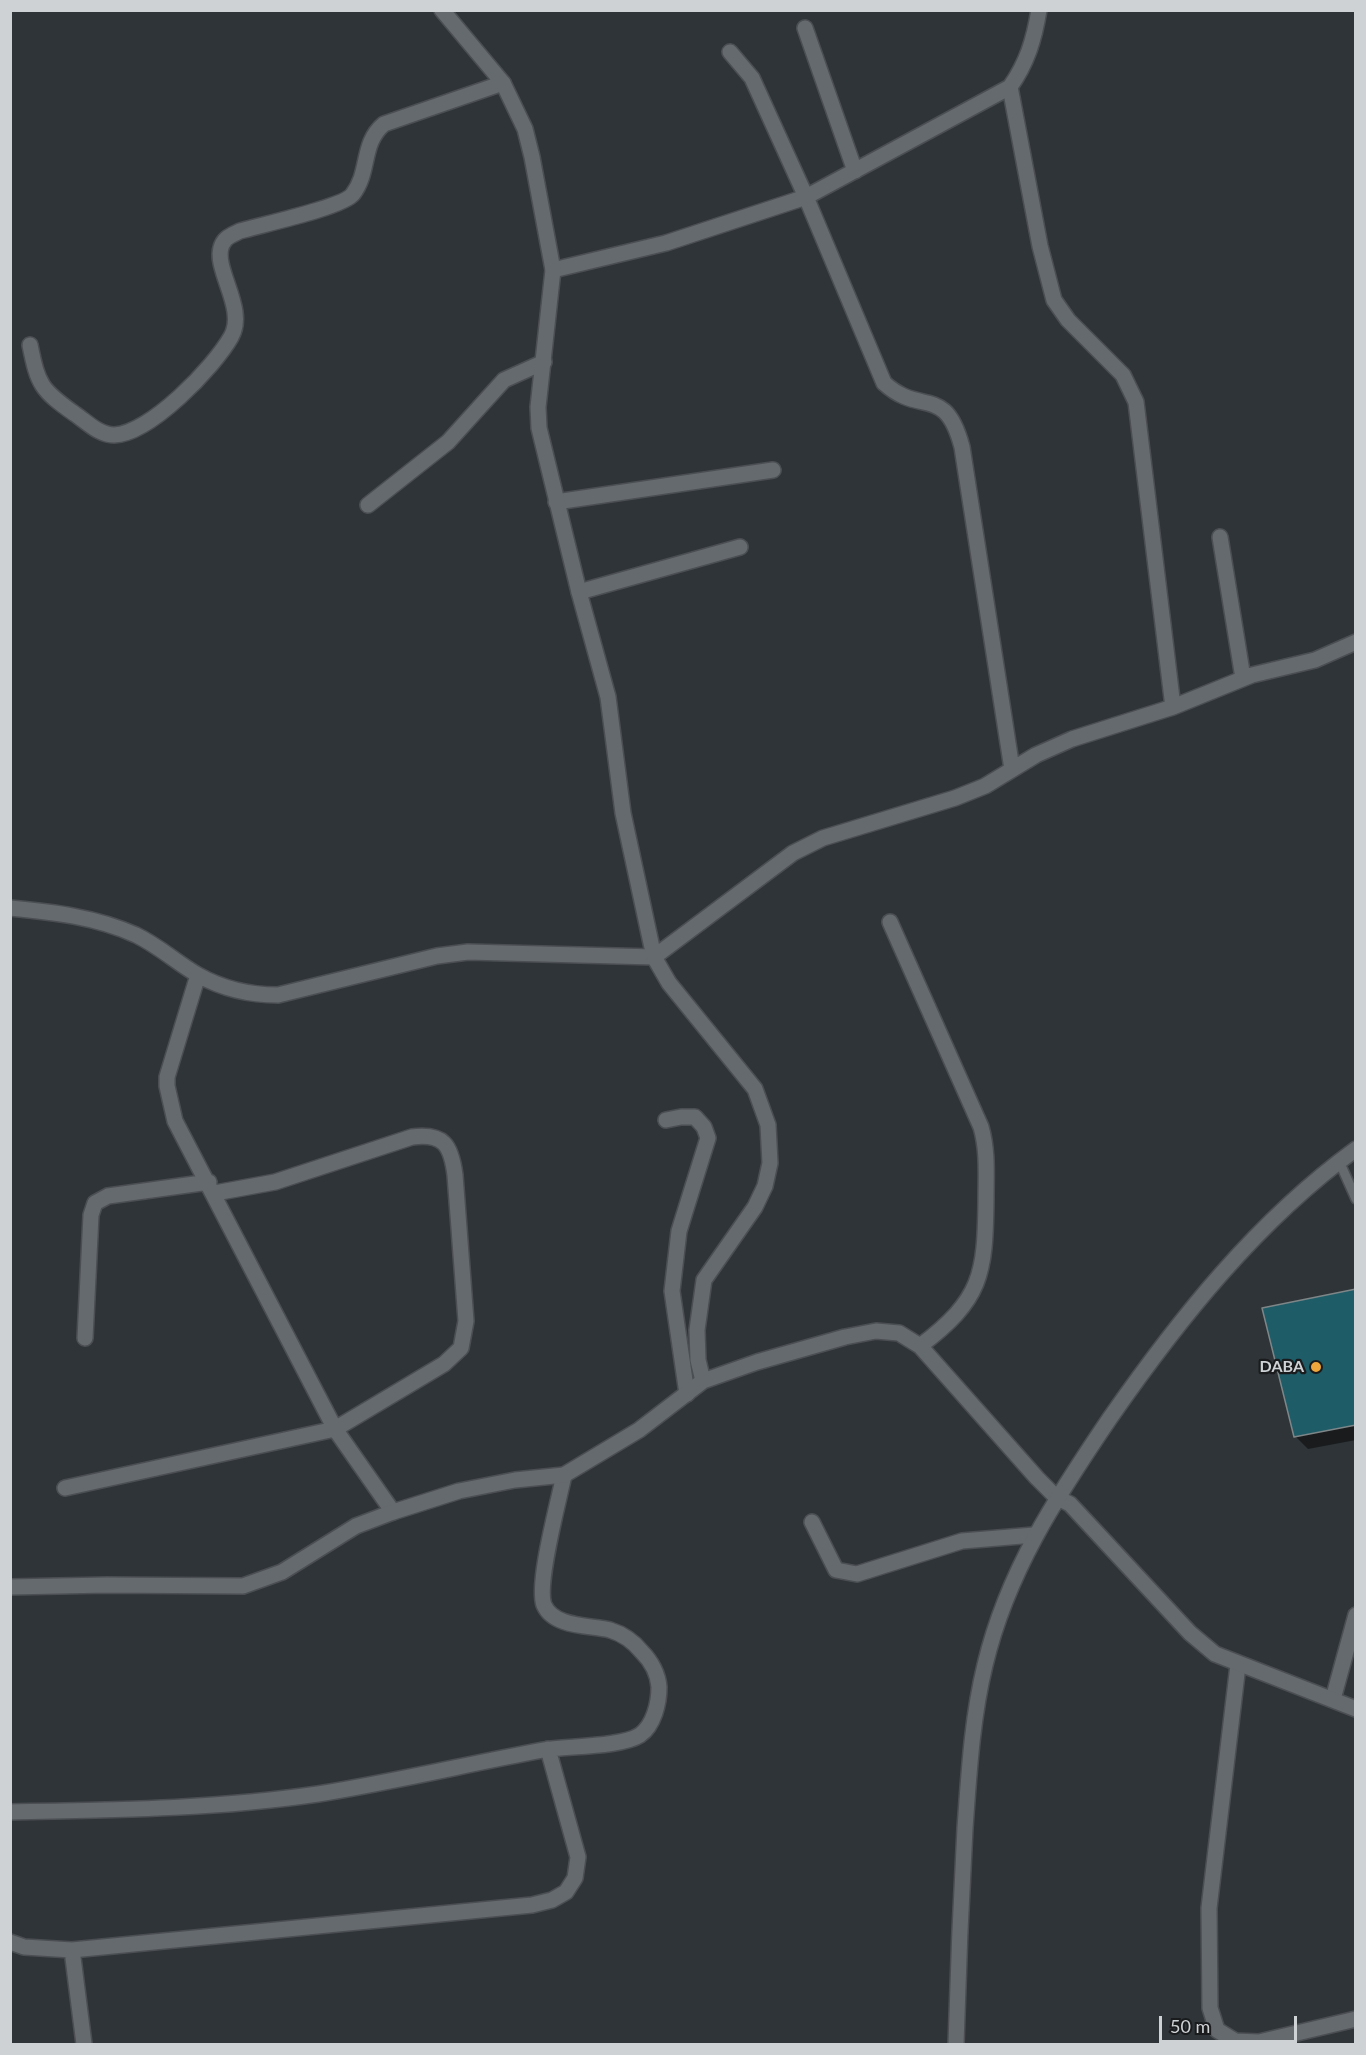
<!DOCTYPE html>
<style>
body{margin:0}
#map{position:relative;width:1366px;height:2055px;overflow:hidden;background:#2f3438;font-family:Lato,sans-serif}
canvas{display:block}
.frame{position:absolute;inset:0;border:12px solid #cfd2d5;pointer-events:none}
.scale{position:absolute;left:1159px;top:2016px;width:138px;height:27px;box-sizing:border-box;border:3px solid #cfd2d5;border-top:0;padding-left:8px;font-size:18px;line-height:21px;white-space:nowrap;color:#cfd2d5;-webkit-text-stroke:4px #191b1d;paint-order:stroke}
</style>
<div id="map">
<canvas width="1366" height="2055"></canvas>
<div class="frame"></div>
<div class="scale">50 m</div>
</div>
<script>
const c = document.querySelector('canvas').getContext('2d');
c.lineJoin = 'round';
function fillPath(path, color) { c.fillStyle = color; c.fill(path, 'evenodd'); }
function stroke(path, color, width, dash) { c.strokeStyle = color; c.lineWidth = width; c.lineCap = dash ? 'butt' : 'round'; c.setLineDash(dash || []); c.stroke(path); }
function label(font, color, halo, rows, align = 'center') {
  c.font = font + ' Lato,sans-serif'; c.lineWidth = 4.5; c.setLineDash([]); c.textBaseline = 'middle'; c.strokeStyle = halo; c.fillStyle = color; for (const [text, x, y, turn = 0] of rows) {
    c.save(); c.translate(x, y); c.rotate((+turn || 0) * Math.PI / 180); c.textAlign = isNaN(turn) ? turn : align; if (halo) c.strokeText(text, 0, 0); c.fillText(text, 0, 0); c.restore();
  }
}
const shadow = new Path2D(`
 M1356,1291v149l-48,9 -13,-13z`);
const building = new Path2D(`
 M1356,1289v136l-62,12 -32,-129z`);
const service = new Path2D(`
 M1339,1161l17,38`);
const minor = new Path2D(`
 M805,28l50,143
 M730,52l22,26 54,119 78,186c37,34 61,0 78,64l50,322
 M1010,87l30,159 14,54 14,20 55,55 13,27 37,305
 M553,270l113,-27 140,-46 204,-110c17,-24 24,-47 29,-77
 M30,345c8,40 11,45 45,69 12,8 24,21 39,21 36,-1 100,-68 117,-98 18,-31 -25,-75 -6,-97 3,-4 11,-7 15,-9 20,-6 104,-24 113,-37 17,-22 8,-51 31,-70l119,-41
 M556,502l217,-32
 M368,505l80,-63 56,-62 40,-18
 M1220,537l23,141
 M579,592l161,-45
 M10,908c43,4 86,9 126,27 23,11 41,28 62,40 25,14 52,20 80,20l159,-39 31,-4 186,5 139,-104 30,-15 132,-40 30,-12 51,-31 36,-16 101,-32 79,-32 63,-15 41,-18
 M890,922l91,205c7,24 5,48 5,73 -1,75 -4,99 -66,146
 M198,975l-31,102v9l8,35 160,308 58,83
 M666,1120l15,-3h14l9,10 4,11 -29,93 -7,60 15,103
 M85,1338l6,-123 4,-12 13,-7 101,-14
 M65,1488l270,-59 109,-65 17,-16 5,-27 -11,-146c-4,-30 -11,-42 -43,-38l-137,45 -60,11
 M812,1522l24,48 21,4 105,-33 72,-6
 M1238,1665l-29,243 1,100 7,22 18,11 24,1 97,-23
 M1333,1699l23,-84
 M10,1812c103,-2 206,-3 308,-18 75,-12 150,-30 225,-44 24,-4 79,-3 97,-15 14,-10 19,-32 19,-48 -1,-13 -8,-26 -17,-35 -8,-10 -19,-18 -32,-22 -19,-5 -56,-2 -66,-25 -8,-21 15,-105 20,-130
 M10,1942l14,5 48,3 460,-45 20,-5 14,-8 9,-14 3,-21 -30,-108
 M72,1950l12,94`);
const tertiary = new Path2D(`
 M442,10l61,73 22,46 7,28 21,113 -15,137 1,21 40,164 29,105 15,116 31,144 15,26 86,106 13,36 2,38 -5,23 -10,21 -51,73 -7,50 1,30 5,21
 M10,1587l97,-2 136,1 39,-14 74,-46 37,-14 66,-21 56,-11 49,-5 75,-45 64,-49 54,-19 88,-25 31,-6 23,2 21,13 117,132 19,19 14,7 120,129 25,21 141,55`);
const secondary = new Path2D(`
 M956,2044c2,-72 5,-144 9,-216 4,-55 7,-110 20,-163 22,-93 72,-169 125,-247 69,-99 147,-197 246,-269`);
const markers = [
 [1316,1367,6,"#eea73c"]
];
const poiNames = [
 ["DABA",1304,1367]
];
fillPath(shadow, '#0007');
fillPath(building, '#1e5c68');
stroke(building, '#7e8688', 1.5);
stroke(service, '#4b4f53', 12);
stroke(minor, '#4b4f53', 18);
stroke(tertiary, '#4b4f53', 18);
stroke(secondary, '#4b4f53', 18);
stroke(service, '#656a6f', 9);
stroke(minor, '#656a6f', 15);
stroke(tertiary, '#656a6f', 15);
stroke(secondary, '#656a6f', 15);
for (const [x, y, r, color] of markers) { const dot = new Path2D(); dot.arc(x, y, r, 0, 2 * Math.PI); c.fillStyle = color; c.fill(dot); stroke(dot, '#191b1d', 2); }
label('bold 16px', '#cfd2d5', '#191b1d', poiNames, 'right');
</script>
